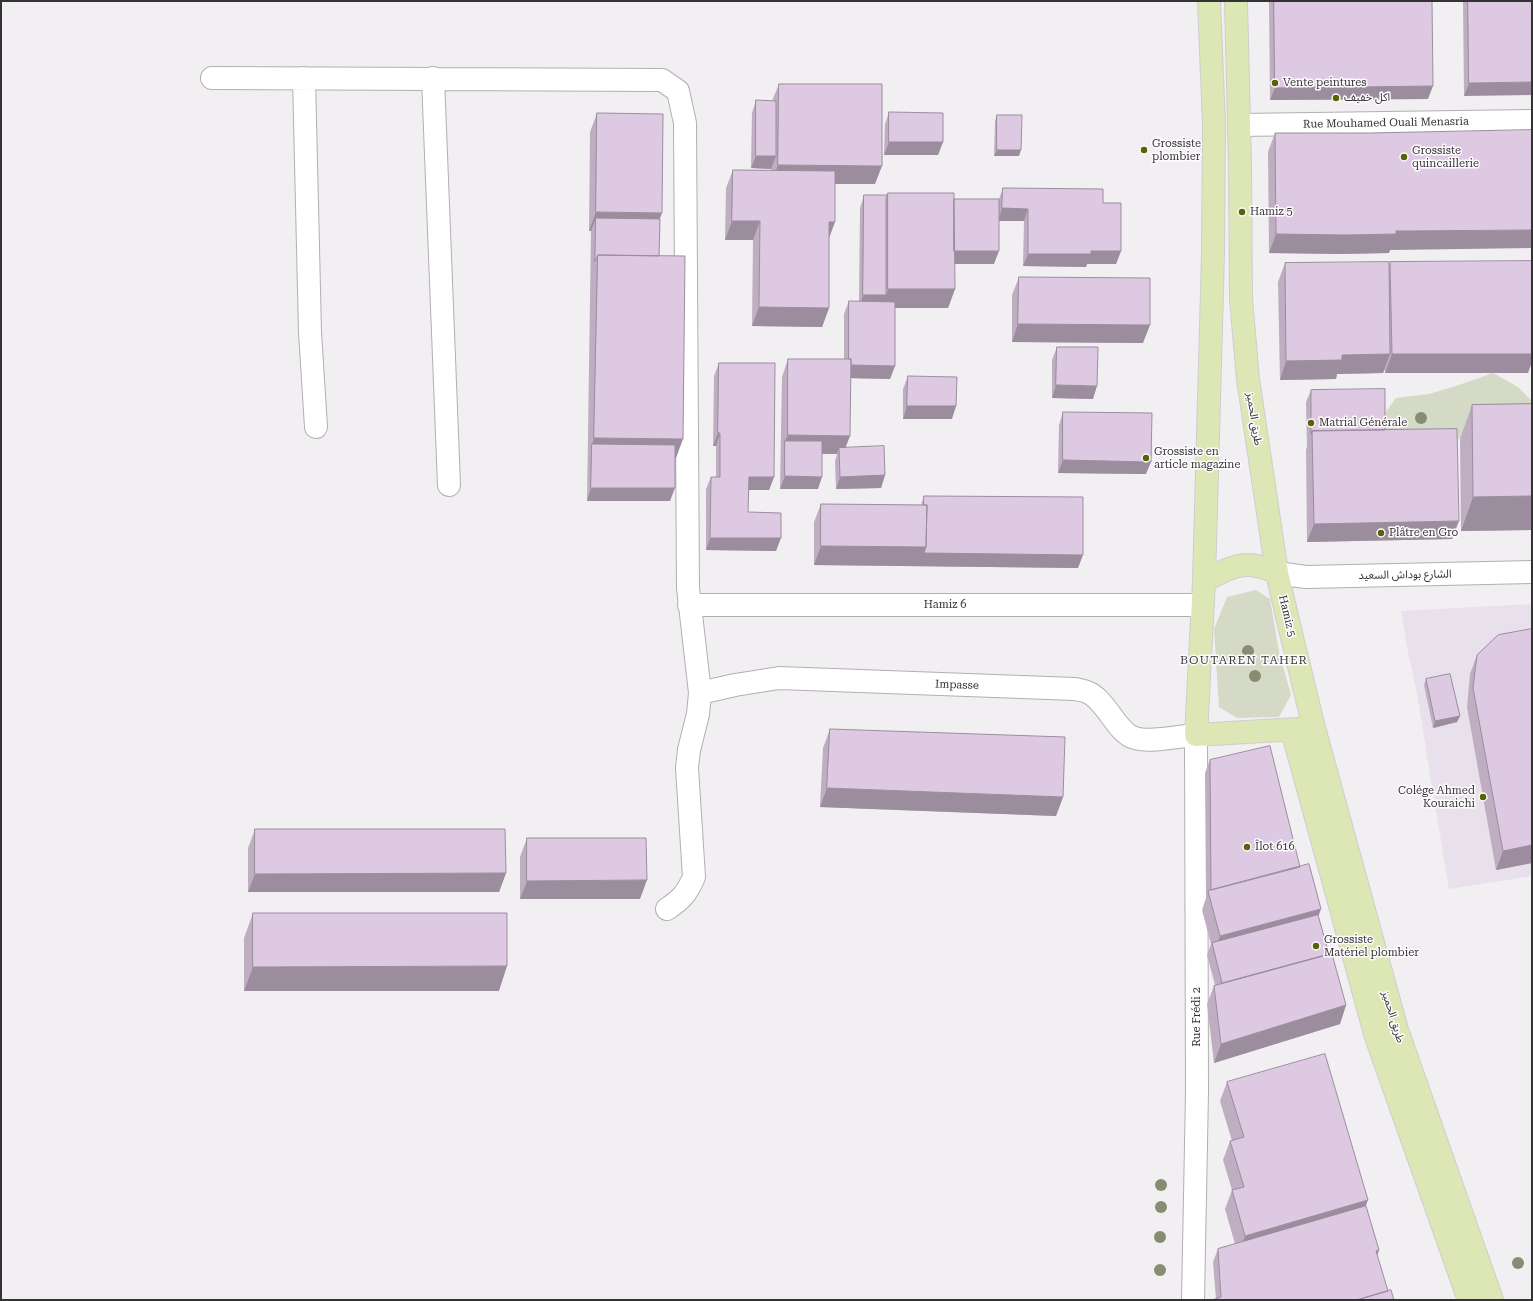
<!DOCTYPE html>
<meta charset="utf-8">
<style>
body{margin:0}
#map{position:relative;width:1533px;height:1301px;overflow:hidden;background:#f1eff2;font-family:"Roboto Serif",serif}
canvas{display:block}
.frame{position:absolute;inset:0;border:2px solid #343334;pointer-events:none}
</style>
<div id="map">
<canvas width="1533" height="1301"></canvas>
<div class="frame"></div>
</div>
<script>
const c = document.querySelector('canvas').getContext('2d');
c.lineJoin = 'round';
function fillPath(path, color) { c.fillStyle = color; c.fill(path, 'evenodd'); }
function stroke(path, color, width, dash) { c.strokeStyle = color; c.lineWidth = width; c.lineCap = dash ? 'butt' : 'round'; c.setLineDash(dash || []); c.stroke(path); }
function label(font, color, halo, rows, align = 'center') {
  c.font = font + ' "Roboto Serif","Noto Sans Arabic",serif'; c.lineWidth = 3; c.setLineDash([]); c.textBaseline = 'middle'; c.strokeStyle = halo; c.fillStyle = color; for (const [text, x, y, turn = 0] of rows) {
    c.save(); c.translate(x, y); c.rotate((+turn || 0) * Math.PI / 180); c.textAlign = isNaN(turn) ? turn : align; if (halo) c.strokeText(text, 0, 0); c.fillText(text, 0, 0); c.restore();
  }
}
const built = new Path2D(`
 M1532,604v272l-83,13 -33,-201 -7,-30 -8,-47z`);
const green = new Path2D(`
 M1493,373l25,14 14,14v36l-72,2 -25,-5 -42,14 -13,-28 16,-22 33,-4 27,-8z
 M1256,590l14,9 9,53 12,43 -12,22 -42,1 -18,-11 -5,-78 13,-32z`);
const minor = new Path2D(`
 M212,78l450,2 16,11 7,32 3,465 12,105 -2,21 -9,36 -2,18 7,109c-7,16 -12,22 -27,32
 M304,78l6,254 6,95
 M433,78l16,407
 M1239,125l293,-4
 M1277,573l29,4 226,-5
 M689,605h513
 M700,693l35,-8 44,-7 296,11c4,1 8,1 12,3 19,7 30,42 48,46 14,5 45,-2 61,-3l1,357 -4,208`);
const major = new Path2D(`
 M1209,1l5,124 -1,129 -9,327 -8,154 118,-7
 M1236,1l4,164 1,134 7,80 29,194 13,56 24,99 83,302 95,270
 M1204,581c28,-15 43,-23 73,-8
 M1292,730l84,307 93,263`);
const trees = [
 [1421,418],
 [1248,651],
 [1255,676],
 [1161,1185],
 [1161,1207],
 [1160,1237],
 [1518,1263],
 [1160,1270]
];
const wall = new Path2D(`
 M1269,1h163l-4,98 -158,1z
 M1463,1h69l-68,95z
 M779,84l96,100h-40l-6,53v71l-7,19 -70,-1 1,-86h-28l1,-52 7,-18h38v-1l-20,-1 1,-55 4,-13 16,1z
 M889,112l54,30 -5,13h-54l1,-31z
 M597,113l63,106 -1,37 17,202h-1l-5,43h-83l4,-270h-2l1,-99z
 M997,115l22,41h-25l1,-35z
 M1275,133l115,117 -1,3 -50,1 -70,-1 -1,-101z
 M1003,188l100,15 18,48 -5,13h-29l-1,3 -63,-1 1,-45h-25l-5,43h-40l1,25 -7,19h-53v58l-5,13 -39,-1 -5,70 39,27 -4,13 -45,1 -1,-28 2,-7h-15l-4,35h-38l2,-112 6,-18h56v-45l5,-13h10l1,-93 4,-13 22,4 2,-6 66,6h45z
 M1390,262l138,111h-143v-3l-2,3 -46,1 -1,5 -56,1 -2,-98 7,-19 104,3z
 M1019,277l124,66 -131,-1v-47z
 M1057,347l36,52 -41,-1v-38z
 M719,363l55,114 -5,13h-21v22l28,39 -70,-1v-61l5,-12h5v-31h-3l1,-70z
 M908,376l44,43h-49v-30z
 M1311,390l74,40 67,109 -145,3 -1,-92 1,-3 -1,-45z
 M1532,404v126l-71,1 -1,-92 12,-34z
 M1063,412l83,62 -88,-1 1,-48z
 M924,496l154,72 -264,-3v-43l7,-18 100,1z
 M1477,655l55,208 -36,7 -29,-163 3,-33z
 M1426,679l34,37 -3,6 -24,6 -9,-43z
 M830,729l233,68 -7,19 -236,-9 3,-59z
 M1210,760l90,107 18,48 11,39 17,51 -6,19 -126,39 -7,-59 7,-18 1,-1 -8,-30 4,-11 -9,-34 4,-12 -1,-125z
 M255,829l251,44 -7,19h-251v-44z
 M527,838l113,61h-120v-42z
 M253,913l246,78h-255v-53z
 M1227,1082l139,124 13,44 -2,6 11,35 6,9 -178,-1 -3,-37 5,-13 17,-5 -10,-35 7,-19 -9,-30 7,-19h2l-12,-40z`);
const shadedWall = new Path2D(`
 M1532,82v13l-68,1 5,-13z
 M1433,86l-5,13 -158,1 5,-12z
 M889,142h54l-5,13h-54z
 M997,150h24l-2,6h-25z
 M756,156h20l-5,13 -20,-1z
 M778,165l104,1 -7,18h-104z
 M1002,208l26,1 -4,12h-26z
 M596,212l66,1 -7,19 -59,-14 -5,13h-2z
 M732,221h28l-7,19h-28z
 M829,222h6l-7,19z
 M1532,230v18l-142,2 -1,3 -50,1 -70,-1 7,-19 120,-3z
 M952,251h47l-5,13h-46z
 M1091,251h30l-5,13h-29l-1,3 -63,-1 5,-12z
 M888,289h67l-7,19h-89l4,-13h23z
 M759,307l70,1 -7,19 -70,-1z
 M1018,324l132,1 -7,18 -131,-1z
 M1390,354l-7,19 -46,1 -1,5 -56,1 6,-19 56,-6z
 M1392,354h140v8l-4,11h-143z
 M849,365l46,1 -5,13 -46,-1z
 M1056,385l41,1 -4,13 -41,-1z
 M907,406h49l-4,13h-49z
 M718,433h2l-4,13h-3z
 M788,435l62,1 -7,18 -4,-6 -2,6 -52,-1v-12z
 M594,438l89,1 -7,19 -84,-1v-13z
 M1063,460l88,2 -5,12 -88,-1z
 M885,475l-4,13 -45,1 4,-12z
 M785,476l37,1 -4,12h-38z
 M749,477h25l-5,13h-25z
 M591,488h84l-5,13h-83z
 M1532,496v34l-71,1 12,-34z
 M1459,521l-7,18 -145,3 7,-18z
 M710,538h71l-5,13 -70,-1z
 M821,546l105,1 157,8 -5,13 -264,-3z
 M1460,716l-3,6 -24,6 2,-7z
 M827,788l236,9 -7,19 -236,-9z
 M1532,845v18l-36,7 7,-19z
 M506,873l-7,19h-251l7,-18z
 M647,880l-7,19h-120l7,-18z
 M1321,909l-7,19 -100,25 6,-17z
 M507,966l-8,25h-255l9,-24z
 M1346,1005l-6,19 -126,39 7,-19z
 M1368,1200l-7,18 -123,36 7,-18z
 M1379,1250l-5,13 2,-12z`);
const building = new Path2D(`
 M1274,1h158l1,85 -158,2z
 M1468,1h64v81l-63,1z
 M779,84h103v82l-104,-1z
 M756,100l20,1v55h-20z
 M889,112l54,1v29h-54z
 M597,113l66,1 -1,99 -66,-1z
 M997,115h25l-1,35h-24z
 M1532,130v100l-136,1v3l-50,1 -70,-1 -1,-101h94z
 M733,170l102,1v51h-6v86l-70,-1 1,-86h-28z
 M1003,188l100,1v14h18v48h-30v3h-63v-45l-26,-1z
 M888,193h66l1,96h-67z
 M864,195h23l-1,4v96h-23z
 M954,199h45v52h-45z
 M596,218l64,1 -1,37 -61,-1 -3,6z
 M598,255l87,1 -2,183 -89,-1z
 M1532,261v93h-140l-2,-92z
 M1389,262l1,92 -48,1v5l-56,1 -1,-98z
 M1019,277l131,1v47l-132,-1z
 M849,301l46,1v64l-44,-1v-6h-2z
 M1057,347h41l-1,39 -41,-1z
 M788,359h63l-1,77 -62,-1z
 M719,363h56l-1,114h-25l-1,35 33,1v25h-71l1,-61h9v-44h-2z
 M908,376l49,1 -1,29h-49z
 M1385,389v41l-73,1 -1,3v-44z
 M1532,404v92l-59,1 -1,-92z
 M1063,412l89,1 -1,49 -88,-2z
 M1457,429l2,92 -145,3 -2,-93z
 M785,441h37v36l-37,-1z
 M592,444l83,1v43h-84z
 M884,446l1,29 -45,2 -1,-29z
 M924,496l159,1v58l-159,-2 2,-6 1,-42h-3z
 M821,504l106,1 -1,42 -105,-1z
 M1532,629v216l-29,6 -30,-163 4,-33 21,-20z
 M1450,674l10,42 -25,5 -9,-42z
 M830,729l235,8 -2,60 -236,-9z
 M1270,746l30,121 -89,23 -1,-130z
 M255,829h250l1,44 -251,1z
 M527,838h119l1,42 -120,1z
 M1309,864l12,45 -101,27 -12,-45z
 M253,913h254v53l-254,1z
 M1318,915l11,39 -107,29 -10,-40z
 M1332,954l14,51 -125,39 -7,-58z
 M1325,1054l43,146 -123,36 -13,-46 12,-3 -14,-46 14,-4 -17,-55z
 M1366,1206l13,44 -3,1 12,40 -31,9h-145l9,-3 -3,-48z
 M1391,1290l3,10h-37z`);
const markers = [
 [1275,83,4,"#566306"],
 [1336,98,4,"#566306"],
 [1144,150,4,"#566306"],
 [1404,157,4,"#566306"],
 [1242,212,4,"#566306"],
 [1311,423,4,"#566306"],
 [1146,458,4,"#566306"],
 [1381,533,4,"#566306"],
 [1483,797,4,"#566306"],
 [1247,847,4,"#566306"],
 [1316,946,4,"#566306"]
];
const poiNames = [
 ["Vente peintures",1283,83],
 ["اكل خفيف",1344,98],
 ["Grossiste",1152,144],
 ["plombier",1152,157],
 ["Grossiste",1412,151],
 ["quincaillerie",1412,164],
 ["Hamiz 5",1250,212],
 ["Matrial Générale",1319,423],
 ["Grossiste en",1154,452],
 ["article magazine",1154,465],
 ["Plâtre en Gro",1389,533],
 ["Colége Ahmed",1475,791,"right"],
 ["Kouraichi",1475,804,"right"],
 ["Îlot 616",1255,847],
 ["Grossiste",1324,940],
 ["Matériel plombier",1324,953]
];
const streetNames = [
 ["Rue Mouhamed Ouali Menasria",1386,123,-1],
 ["طريق الحميز",1254,419,81],
 ["الشارع بوداش السعيد",1405,575,-1],
 ["Hamiz 6",945,605],
 ["Hamiz 5",1287,616,77],
 ["Impasse",957,685,2],
 ["Rue Frédi 2",1197,1017,-90],
 ["طريق الحميز",1393,1017,73]
];
const neighbourhoodNames = [
 ["BOUTAREN TAHER",1244,660]
];
fillPath(built, '#e8e0ea');
fillPath(green, '#d4dac5');
stroke(minor, '#b2afb2', 24);
stroke(major, '#cecece', 24);
stroke(minor, '#fff', 22);
stroke(major, '#dce7b5', 22);
c.fillStyle = '#888c72';
for (const [x, y] of trees) { c.beginPath(); c.arc(x, y, 6, 0, 2 * Math.PI); c.fill(); }
fillPath(wall, '#bfadc2');
fillPath(shadedWall, '#9b8d9e');
fillPath(building, '#dec9e2');
stroke(building, '#9b8d9e', 1);
for (const [x, y, r, color] of markers) { const dot = new Path2D(); dot.arc(x, y, r, 0, 2 * Math.PI); c.fillStyle = color; c.fill(dot); stroke(dot, '#fffcff', 1.5); }
label('11px', '#343334', '#fffcff', poiNames, 'left');
label('11px', '#343334', '#fffcff', streetNames);
c.letterSpacing = '1px';
label('12px', '#3d3b3e', '#fffcff', neighbourhoodNames);
c.letterSpacing = '0px';
</script>
